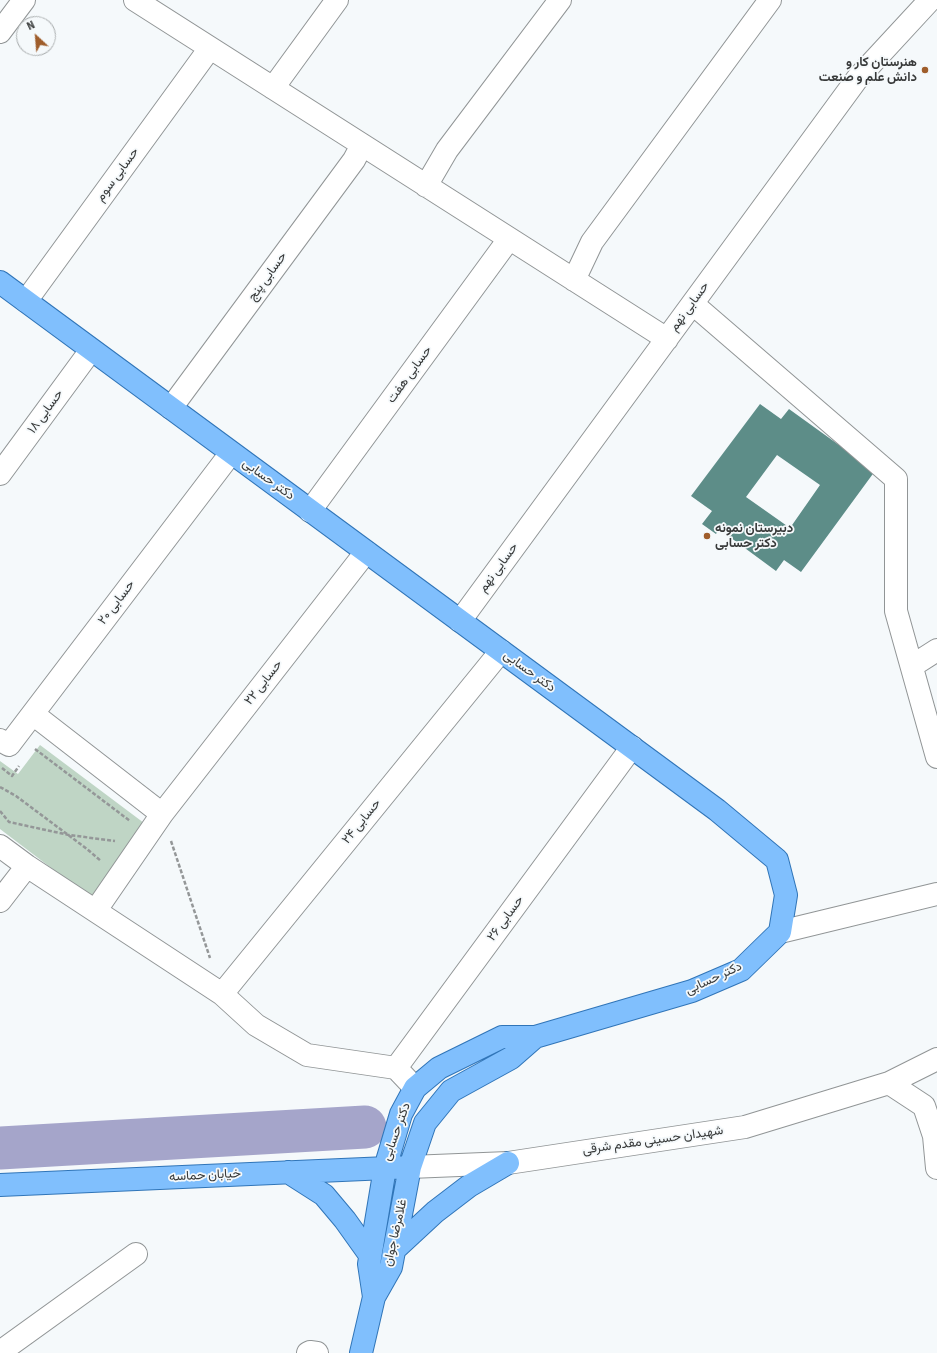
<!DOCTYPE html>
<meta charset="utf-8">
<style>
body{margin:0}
#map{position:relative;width:937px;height:1353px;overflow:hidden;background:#f5f9fb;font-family:"Source Sans 3",sans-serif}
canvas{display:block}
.north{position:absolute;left:16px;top:16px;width:40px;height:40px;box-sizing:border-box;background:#f5f9fb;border:1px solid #a9adae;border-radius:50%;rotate:334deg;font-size:11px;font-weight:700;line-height:16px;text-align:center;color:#383a3a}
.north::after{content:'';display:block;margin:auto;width:14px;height:18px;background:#9f5d2b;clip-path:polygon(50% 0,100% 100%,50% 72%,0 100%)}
</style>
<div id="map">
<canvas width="937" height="1353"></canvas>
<div class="north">N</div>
</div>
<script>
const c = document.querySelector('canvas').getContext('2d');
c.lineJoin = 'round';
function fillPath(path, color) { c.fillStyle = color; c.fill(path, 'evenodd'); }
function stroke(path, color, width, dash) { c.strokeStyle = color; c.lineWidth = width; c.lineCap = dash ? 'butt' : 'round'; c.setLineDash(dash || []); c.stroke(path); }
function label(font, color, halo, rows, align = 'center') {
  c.font = font + ' "Source Sans 3",Vazirmatn,sans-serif'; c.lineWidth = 3.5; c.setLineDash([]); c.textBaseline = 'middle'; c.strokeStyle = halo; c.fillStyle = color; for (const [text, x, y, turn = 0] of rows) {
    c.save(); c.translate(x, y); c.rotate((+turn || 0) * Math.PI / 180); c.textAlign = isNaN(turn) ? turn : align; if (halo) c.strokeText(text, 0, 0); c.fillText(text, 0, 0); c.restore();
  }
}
const green = new Path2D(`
 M40,745l108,81 -56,73 -92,-70v-68l18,13z`);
const river = new Path2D(`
 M0,1148l365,-21`);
const building = new Path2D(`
 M760,404l21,15 8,-10 86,62 -74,101 -17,-12 -8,11 -57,-42 -3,5 -14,-10 10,-13 -21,-15zM777,455l43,30 -30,43 -44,-31z`);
const path = new Path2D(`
 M35,749l95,72
 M2,768l10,8 7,-10
 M0,787l16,9 71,53 14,12
 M0,811l9,11 60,13 46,6
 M171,841l39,117`);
const minor = new Path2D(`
 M135,0l532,339
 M0,32l24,-32
 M273,88l64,-88
 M426,186l21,-36 113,-150
 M574,280l18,-38 178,-242
 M26,301l184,-253
 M693,304l203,175v132l41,146
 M171,408l183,-248 8,-15
 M0,474l91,-124
 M310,511l199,-272
 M460,621l397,-542 73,-79
 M912,666l25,-16
 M33,714l129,100
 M0,740l9,5 222,-292
 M0,846l27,20 195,128 34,31 51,30 89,13
 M0,901l27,-35
 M96,910l66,-96 204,-262
 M780,932l157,-38
 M222,994l279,-343
 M889,1083l35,23 10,30 3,32
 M415,1088l-19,-20 236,-321
 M410,1167l98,-4 237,-36 144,-44 48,-24
 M0,1352l136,-98
 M308,1353l2,-1 7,1`);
const major = new Path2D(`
 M0,282l717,528 60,50 9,35 -6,37 -39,38 -49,21 -157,46h-33l-63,31 -24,20 -14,26 -16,54 -16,96 5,33
 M288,1172l36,23 21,25 25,35
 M0,1185l410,-18
 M394,1250l41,-38 34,-26 39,-23
 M361,1353l13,-56 17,-30 19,-100 15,-44 26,-32 60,-33 24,-21`);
const markers = [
 [925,70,4,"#9f5d2b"],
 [707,536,4,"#9f5d2b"]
];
const poiNames = [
 ["هنرستان کار و",917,63],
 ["دانش علم و صنعت",917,78],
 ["دبیرستان نمونه",715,529,"left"],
 ["دکتر حسابی",715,544,"left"]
];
const streetNames = [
 ["حسابی سوم",118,175,-54],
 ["حسابی پنج",268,277,-54],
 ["حسابی نهم",690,307,-54],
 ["حسابی هفت",410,375,-54],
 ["حسابی ۱۸",46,412,-54],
 ["دکتر حسابی",268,480,36],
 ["حسابی نهم",499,568,-54],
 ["حسابی ۲۰",117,603,-53],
 ["دکتر حسابی",529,672,36],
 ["حسابی ۲۲",264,683,-52],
 ["حسابی ۲۴",362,822,-51],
 ["حسابی ۲۶",506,919,-54],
 ["دکتر حسابی",714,979,-25],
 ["دکتر حسابی",397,1132,-70],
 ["شهیدان حسینی مقدم شرقی",653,1141,-8],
 ["خیابان حماسه",205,1176,-3],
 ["غلامرضا جوان",396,1233,-77]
];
fillPath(green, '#bfd5c5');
stroke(river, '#a5a5ca', 43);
fillPath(building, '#5d8d88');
stroke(minor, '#919596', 24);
stroke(major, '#3075b8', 24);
stroke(path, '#949798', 2.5, [4, 2]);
stroke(minor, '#fff', 22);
stroke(major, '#80bffd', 22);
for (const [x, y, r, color] of markers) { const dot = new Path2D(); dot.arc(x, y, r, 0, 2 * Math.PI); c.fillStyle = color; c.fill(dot); stroke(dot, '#f5f9fb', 1.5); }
label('bold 13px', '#383a3a', '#f5f9fb', poiNames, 'right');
label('13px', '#383a3a', '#f5f9fb', streetNames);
</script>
